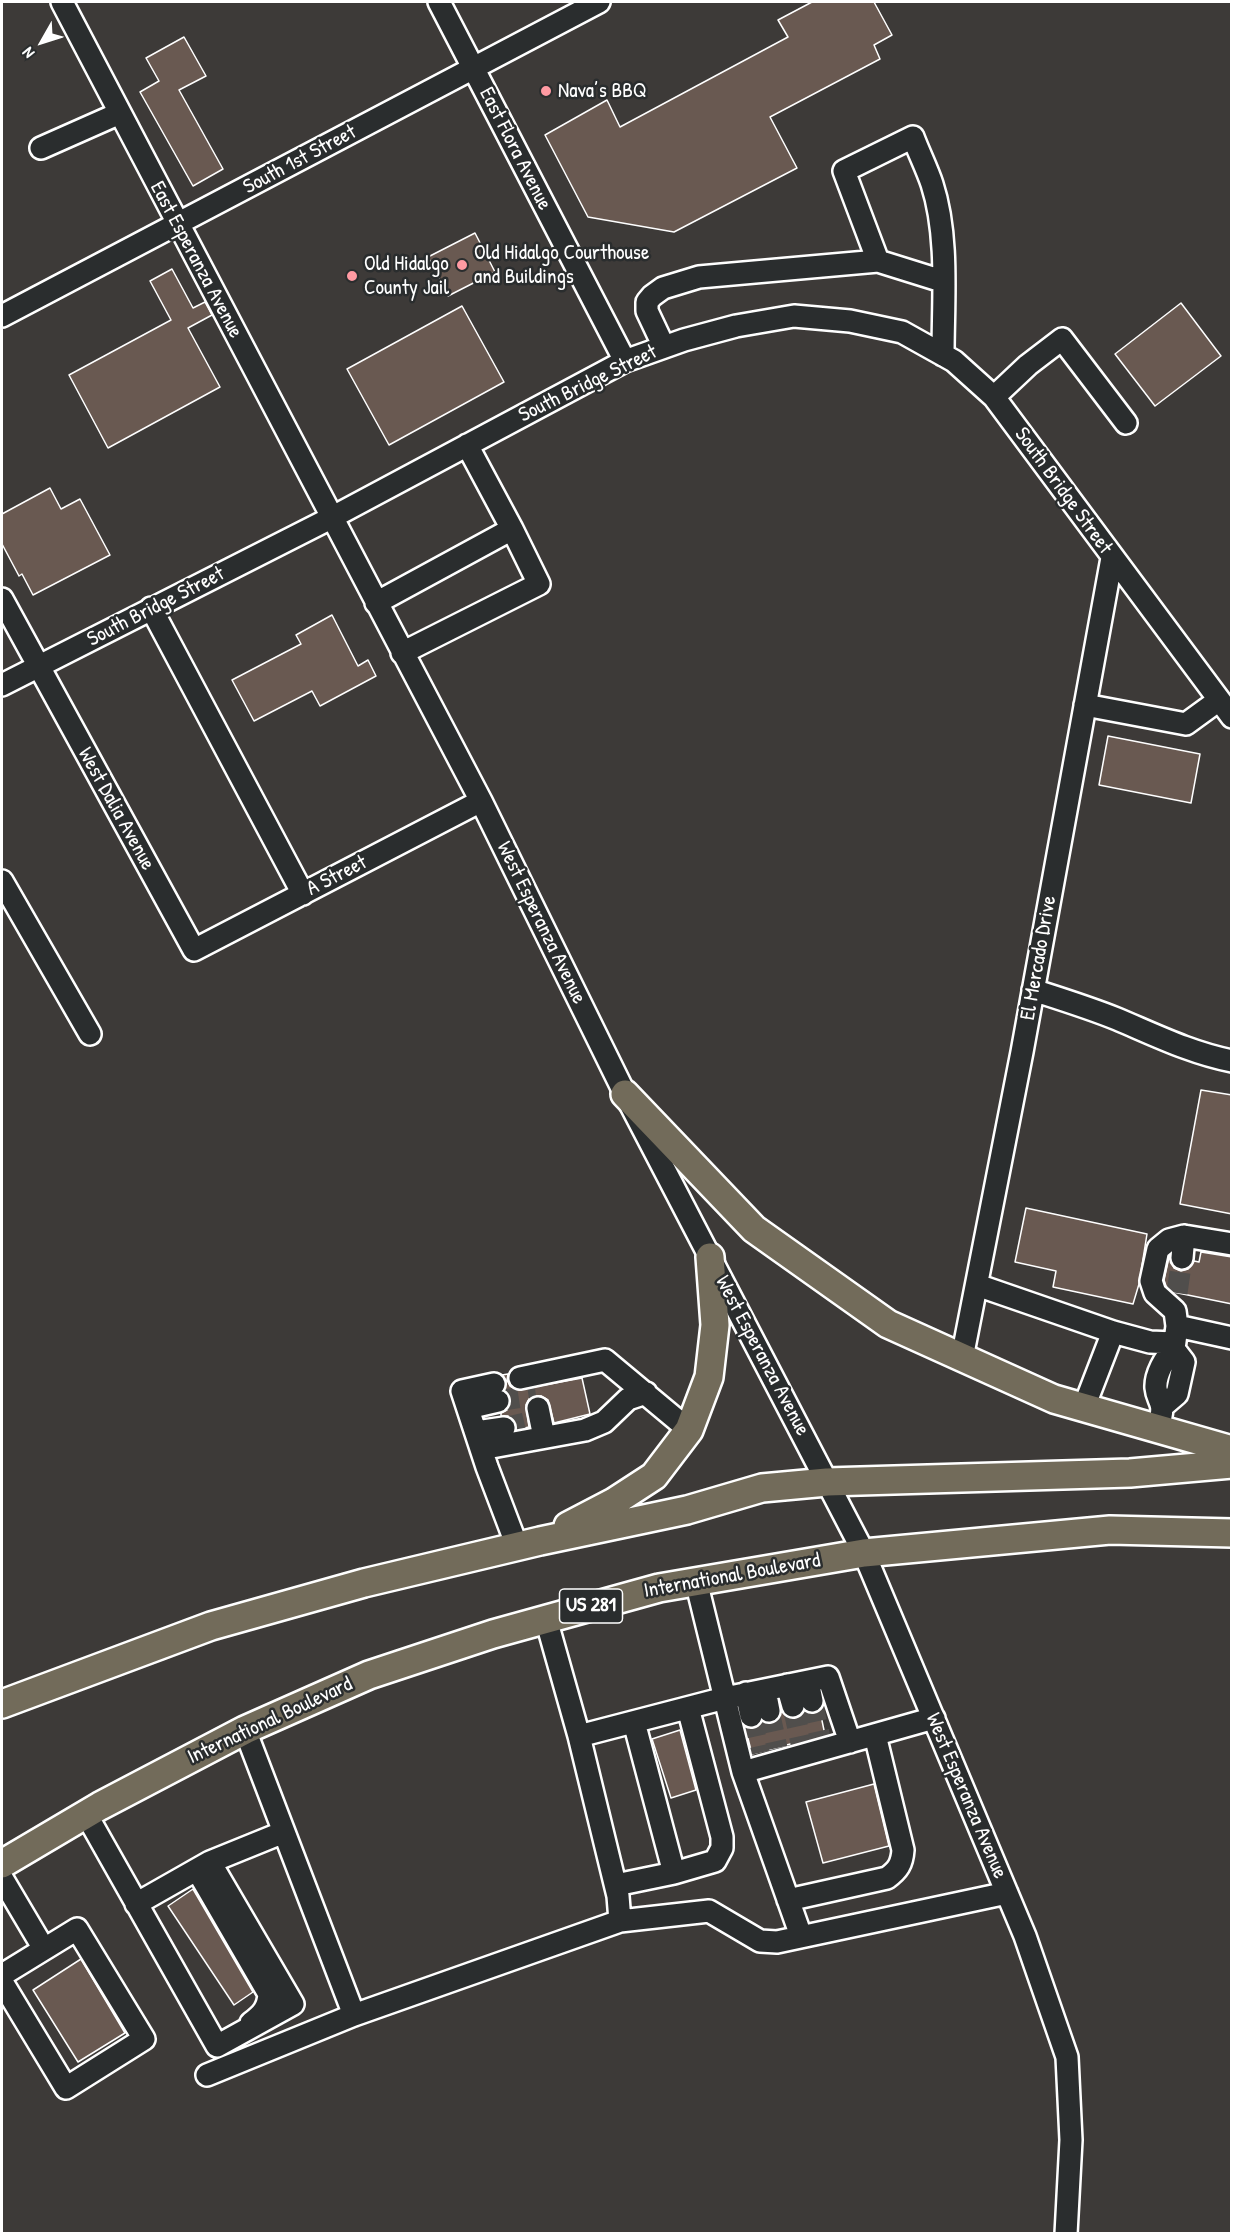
<!DOCTYPE html>
<meta charset="utf-8">
<style>
body{margin:0}
#map{position:relative;width:1233px;height:2235px;overflow:hidden;background:#3d3a38;font-family:"Patrick Hand",sans-serif}
canvas{display:block}
.frame{position:absolute;inset:0;border:3px solid #fff;pointer-events:none}
.north{position:absolute;left:12px;top:12px;width:60px;height:60px;-webkit-text-stroke:4px #2a2d2e;paint-order:stroke;rotate:231deg;font-size:16px;font-weight:700;line-height:24px;text-align:center;color:#fff}
.north::after{content:'';display:block;margin:auto;width:21px;height:27px;background:#fff;clip-path:polygon(50% 0,100% 100%,50% 72%,0 100%)}
</style>
<div id="map">
<canvas width="1233" height="2235"></canvas>
<div class="frame"></div>
<div class="north">N</div>
</div>
<script>
const c = document.querySelector('canvas').getContext('2d');
c.lineJoin = 'round';
function fillPath(path, color) { c.fillStyle = color; c.fill(path, 'evenodd'); }
function stroke(path, color, width, dash) { c.strokeStyle = color; c.lineWidth = width; c.lineCap = dash ? 'butt' : 'round'; c.setLineDash(dash || []); c.stroke(path); }
function label(font, color, halo, rows, align = 'center') {
  c.font = font + ' "Patrick Hand",sans-serif'; c.lineWidth = 5; c.setLineDash([]); c.textBaseline = 'middle'; c.strokeStyle = halo; c.fillStyle = color; for (const [text, x, y, turn = 0] of rows) {
    c.save(); c.translate(x, y); c.rotate((+turn || 0) * Math.PI / 180); c.textAlign = isNaN(turn) ? turn : align; if (halo) c.strokeText(text, 0, 0); c.fillText(text, 0, 0); c.restore();
  }
}
const building = new Path2D(`
 M812,2h62l18,33 -18,10 6,14 -110,58 27,51 -123,64 -86,-15 -43,-82 62,-35 13,27 168,-90 -10,-17z
 M184,37l22,39 -27,14 44,79 -30,17 -53,-94 19,-11 -13,-23z
 M475,233l20,39 -47,24 -20,-39z
 M172,269l21,39 12,-6 7,13 -24,13 32,59 -112,61 -39,-73 102,-55 -21,-39z
 M1181,303l40,53 -66,50 -40,-52z
 M462,306l42,76 -115,63 -42,-76z
 M50,488l11,21 19,-10 30,56 -77,40 -11,-21 -3,2 -17,-32v-30z
 M332,615l26,51 10,-6 8,16 -56,30 -8,-15 -58,30 -22,-41 69,-36 -5,-9z
 M1108,736l92,18 -9,49 -92,-18z
 M1201,1090l31,5v119l-52,-10z
 M1026,1208l121,26 -8,50 -6,20 -80,-17 3,-16 -41,-9z
 M1201,1252l31,5v47l-59,-12 -7,-6 -2,-6 5,-23 5,11 7,3 7,-2 6,-8 5,1z
 M508,1374l-1,6 3,6 7,4 65,-12 8,36 -36,9 -6,-23 -7,-4h-6l-6,3 -3,6 3,22 -13,3 -2,-10 -6,-4h-7v-3l6,-3 3,-6v-6l-5,-8 1,-9 -4,-6z
 M781,1711l9,7h7l7,-7 10,3 6,-3 5,24 -73,19 -7,-27 9,1 8,-7 10,2 6,-3z
 M680,1730l16,60 -25,8 -19,-59z
 M874,1784l15,62 -66,17 -17,-61z
 M193,1889l60,103 -19,13 -66,-99z
 M81,1959l44,74 -47,29 -45,-72z`);
const minorTunnel = new Path2D(`
 M1177,1293l5,-35
 M498,1401l38,-6
 M504,1428l25,-6
 M812,1701l8,37
 M793,1706l8,37
 M769,1711l8,37
 M751,1716l8,37`);
const minor = new Path2D(`
 M62,2l419,799 144,293 239,459 161,383 42,121 4,83 -5,94
 M439,2l186,359
 M41,148l79,-35
 M942,281l-64,-20 -34,-90 69,-34c6,16 14,32 19,47 17,52 11,117 11,171
 M2,316l597,-314
 M664,347l-17,-36v-9l5,-6 11,-8 36,-11 179,-16
 M994,397l34,-32 34,-26 64,84
 M2,599l192,351 287,-149
 M376,603l136,-74 -45,-84
 M151,608l152,286
 M402,653l137,-69 -27,-55
 M2,685l329,-167 294,-157 59,-21 52,-14 58,-10 56,5 52,11 52,29 40,36 238,320
 M1085,705l101,19 33,-24
 M2,881l88,153
 M1033,990c28,9 57,18 84,29 38,16 74,34 115,42
 M1182,1258l2,-22
 M977,1285l136,47 37,10 24,1
 M1177,1326l55,12
 M962,1358l60,-306 90,-494
 M520,1378l85,-18 84,70
 M494,1384l-32,7 25,76 30,79
 M1163,1406l14,-12 7,-32 -10,-13 3,-23 -2,-15 -20,-18 -4,-12 7,-32 11,-9 15,-4 48,8
 M1084,1407l29,-75
 M468,1408l30,-7
 M538,1408l6,29
 M1161,1416c3,-14 -4,-16 -5,-28 -1,-13 9,-31 18,-39
 M476,1432l28,-4
 M481,1449l104,-19 19,-8 24,-23 18,-6
 M696,1581l47,191 191,-54
 M546,1619l33,117
 M808,1681l4,20
 M787,1685l6,21
 M765,1690l4,21
 M746,1693l5,23
 M245,1730l109,285
 M743,1772l58,164
 M86,1814l131,232 76,-42 -83,-142 -74,42
 M210,1862l74,-30
 M197,1870l72,124c-1,14 -6,20 -18,29
 M674,1873l41,-12 7,-13v-11l-34,-129
 M2,1878l42,71
 M616,1885l58,-12 -40,-151
 M788,1900l99,-22c11,-8 15,-14 16,-28l-28,-115
 M620,1921l-2,-25 -39,-160 146,-38 103,-21 22,65
 M2,1975l75,-46 67,110 -78,49 -64,-106
 M207,2075l147,-60 266,-94 89,-10 51,30 17,1 230,-49`);
const major = new Path2D(`
 M625,1094l129,135 134,95 166,75 178,51
 M568,1526l46,-24 40,-26 35,-46 20,-53 6,-52 -5,-68
 M2,1704l209,-78 153,-43 176,-42 147,-31 75,-22 65,-6 303,-9 102,-9
 M2,1864l98,-58 145,-76 124,-55 124,-41 166,-46 205,-35 246,-23 122,3`);
const markers = [
 [546,91,6,"#ff9aa2"],
 [462,265,6,"#ff9aa2"],
 [352,276,6,"#ff9aa2"]
];
const shields = [
 [591,1606,63]
];
const shieldNames = [
 ["US 281",591,1606]
];
const poiNames = [
 ["Nava’s BBQ",558,91],
 ["Old Hidalgo Courthouse",474,253],
 ["and Buildings",474,277],
 ["Old Hidalgo",364,264],
 ["County Jail",364,288]
];
const streetNames = [
 ["East Flora Avenue",515,149,63],
 ["South 1st Street",300,160,-28],
 ["East Esperanza Avenue",196,260,62],
 ["South Bridge Street",588,384,-26],
 ["South Bridge Street",1063,491,54],
 ["South Bridge Street",156,607,-27],
 ["West Dalia Avenue",116,809,61],
 ["A Street",337,876,-27],
 ["West Esperanza Avenue",541,923,64],
 ["El Mercado Drive",1039,958,-80],
 ["West Esperanza Avenue",762,1356,62],
 ["International Boulevard",732,1576,-10],
 ["International Boulevard",270,1721,-25],
 ["West Esperanza Avenue",966,1796,67]
];
fillPath(building, '#695951');
stroke(building, '#fff', 1.5);
stroke(minorTunnel, '#504e4c', 21, [21, 10]);
stroke(minor, '#fff', 26);
stroke(major, '#fff', 32);
stroke(minor, '#2a2d2e', 21);
stroke(major, '#726b5a', 27);
for (const [x, y, r, color] of markers) { const dot = new Path2D(); dot.arc(x, y, r, 0, 2 * Math.PI); c.fillStyle = color; c.fill(dot); stroke(dot, '#2a2d2e', 2); }
for (const [x, y, w] of shields) { const box = new Path2D(); box.roundRect(x - w / 2, y - 17, w, 34, 4.5); c.fillStyle = '#2a2d2e'; c.fill(box); stroke(box, '#fff', 1.5); }
label('bold 20px', '#fff', null, shieldNames);
label('21px', '#fff', '#2a2d2e', poiNames, 'left');
label('21px', '#fff', '#2a2d2e', streetNames);
</script>
